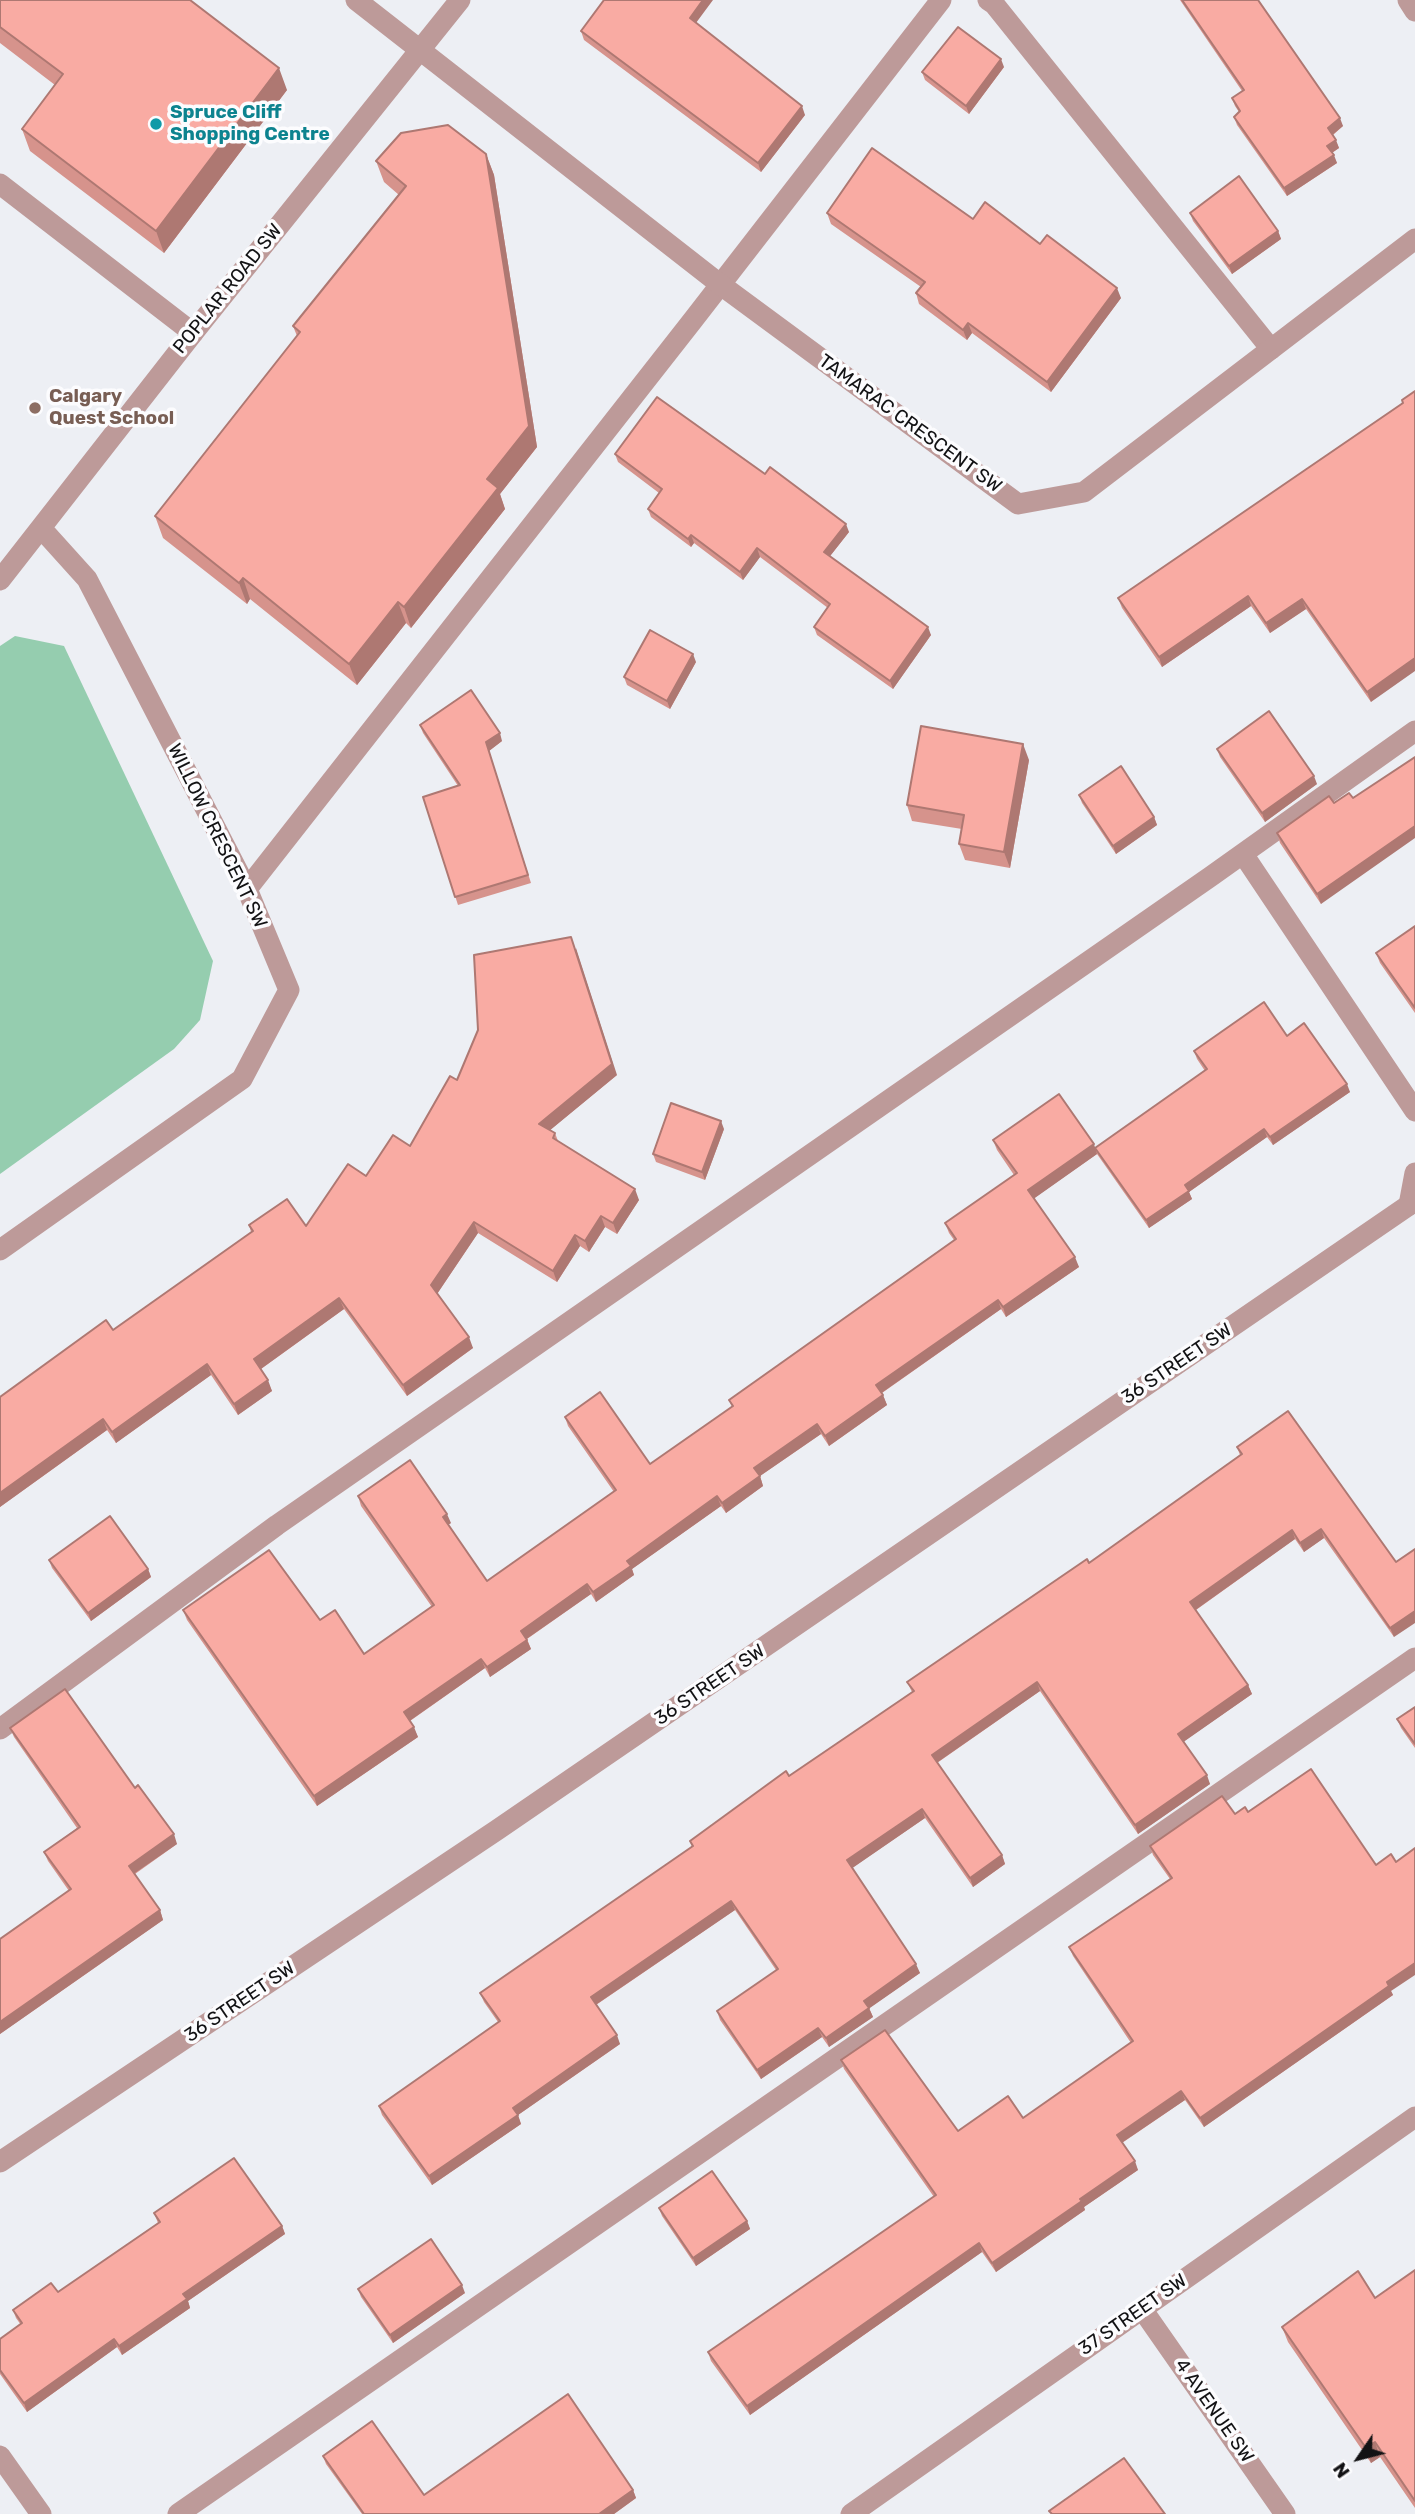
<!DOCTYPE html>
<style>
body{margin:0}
#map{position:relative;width:1415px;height:2514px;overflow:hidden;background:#edeff4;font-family:Rubik,sans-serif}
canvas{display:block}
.north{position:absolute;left:1324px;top:2423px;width:70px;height:70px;-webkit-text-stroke:5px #fcfcfe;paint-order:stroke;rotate:235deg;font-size:19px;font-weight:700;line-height:28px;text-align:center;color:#121214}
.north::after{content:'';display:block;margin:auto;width:24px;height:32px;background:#121214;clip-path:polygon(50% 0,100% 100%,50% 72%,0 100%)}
</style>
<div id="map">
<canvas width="1415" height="2514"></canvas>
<div class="north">N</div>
</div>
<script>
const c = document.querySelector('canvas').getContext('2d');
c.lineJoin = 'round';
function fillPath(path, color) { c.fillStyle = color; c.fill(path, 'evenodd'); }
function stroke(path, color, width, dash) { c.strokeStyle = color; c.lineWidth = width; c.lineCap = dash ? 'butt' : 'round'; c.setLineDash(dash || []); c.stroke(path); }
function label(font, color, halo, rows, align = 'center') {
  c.font = font + ' Rubik,sans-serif'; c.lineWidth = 7; c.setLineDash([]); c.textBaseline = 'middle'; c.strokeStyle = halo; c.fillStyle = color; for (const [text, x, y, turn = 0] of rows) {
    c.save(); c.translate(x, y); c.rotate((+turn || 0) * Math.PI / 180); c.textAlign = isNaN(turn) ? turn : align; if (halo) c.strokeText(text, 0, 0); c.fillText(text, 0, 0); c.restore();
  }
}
const green = new Path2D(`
 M15,636l49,10 149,315 -13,59 -26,29 -174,125v-528z`);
const service = new Path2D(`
 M988,0l6,4 277,345
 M0,184l193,149
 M1243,854l172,257
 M247,889l446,-569 248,-320
 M1409,1205l6,-32
 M0,1729l277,-204 933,-648 205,-146
 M0,2456l41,58
 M178,2514l1237,-856`);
const minor = new Path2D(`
 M356,0l365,285 297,219 66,-12 331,-253
 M1408,0l7,11
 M0,580l193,-247 267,-333
 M0,1250l242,-171 47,-89 -42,-101 -160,-310 -46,-51
 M0,2162l497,-332 918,-629
 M1142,2309l143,205`);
const tertiary = new Path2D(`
 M851,2514l564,-397`);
const wall = new Path2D(`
 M0,0l287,90 -123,163 -134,-102 -8,-22 33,-44 -55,-42z
 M1180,0h78l85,126 -10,9 6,13 -7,5 5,10 -50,33 -50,-71 -3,-8 5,-5 -4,-6 -3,-8 10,-7z
 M696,23l109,92 -44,57 -177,-132 -3,-9z
 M1004,67l-35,47 -44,-34 -3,-8z
 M486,154l8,21 43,272 -37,47 5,15 -94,119 -5,-5 -49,62 -107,-86 -3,5 -84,-66 -8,-22 142,-180 -4,-10 106,-131 -15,-13 -8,-21z
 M827,213l146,6 67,25 81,54 -70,94 -79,-59 -5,7 -48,-36 -3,-11 5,-6 -90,-63z
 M1190,213l88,18 3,8 -49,35 -39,-53z
 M1415,391l-44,311 -65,-93 -36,24 -19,-27 -89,61 -40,-59 -4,-10 285,-195 -1,-3z
 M615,454l150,20 84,58 -19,24 101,79 -38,54 -76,-54 -3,-8 14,-19 -68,-51 -17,23 -49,-37 -3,4 -40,-30 -3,-8 11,-16 -41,-31z
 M696,662l-26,47 -43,-24 -3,-8z
 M420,725l82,16 -13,10 42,132 -73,22 -35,-108 35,-11 -35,-53z
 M1217,749l100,35 -52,38 -45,-65z
 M1029,760l-19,108 -45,-8 -6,-16 3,-15 -50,-8 -5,-16z
 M1079,795l75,22 3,8 -41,29 -34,-51z
 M1353,798l-32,106 -41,-61 -3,-10 57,-30z
 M1415,926v87l-35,-50 -4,-10z
 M1287,1036l63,56 -77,53 -6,-8 -78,55 3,7 -43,29 -52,-74 -63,44 45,69 -73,50 -5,-8 -119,84 5,12 -58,41 -8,-12 -61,42 3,10 -37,27 -5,-7 -89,63 2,6 -38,27 -5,-8 -64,45 4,10 -41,28 -5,-9 -75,53 8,16 -101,69 -130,-186 -4,-10 137,10 44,34 68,-47 -71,-101 -3,-10 93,27 -3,2 39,56 127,-89 -46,-66 -3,-9 85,47 82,-57 -3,-7 225,-160 -5,-7 -4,-10 69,-48 -17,-25 -4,-10 102,8 110,-77 -8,-12 -3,-8z
 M617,1075l-67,55 5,3 3,8 81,59 -22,34 -12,-7 -16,25 -9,-6 -23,36 -79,-49 -41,61 36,54 -66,48 -63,-87 -83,60 11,22 -34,24 -27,-40 -95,68 -9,-13 -107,77v-110l113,-67 138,-98 -2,-7 57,1 60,-50 44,-30 47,-66z
 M724,1129l-19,51 -49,-18 -3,-8z
 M1237,1447l159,115 -2,75 -70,-99 -20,14 -9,-13 -99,71 52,75 4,9 -68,47 26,43 -72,50 -98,-143 -103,72 65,92 3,9 -32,23 -48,-69 -73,50 68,105 -51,35 4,9 -44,30 -7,-10 -61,42 -41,-59 -3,-9 59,-41 -41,-60 -139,95 24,39 -102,71 3,9 -89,61 -50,-70 -3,-9 119,-84 -14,-20 -4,-9 212,-146 -2,-6 99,-65 123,-84 -5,-10 182,-119 151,-108z
 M49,1560l99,9 3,8 -60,44 -39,-53z
 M1415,1707v41l-14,-20 -4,-9z
 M10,1728l125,60 42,56 -42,30 25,36 3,10 -163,114v-95l69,-48 -21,-30 -4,-9 33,-24 -63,-91z
 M1248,1812l128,53 20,-3 -5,129 2,4 -189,132 -19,-27 -63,43 16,27 -54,37 1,3 -89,62 -14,-20 -232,163 -39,-54 -3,-9 226,-155 -90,-128 -3,-9 117,71 65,-13 108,-75 -58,-87 -4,-9 101,-68 -17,-24 -3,-9 85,-32z
 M659,2208l88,13 3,8 -54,37 -34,-50z
 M154,2213l128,13 3,8 -97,67 2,7 -68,47 -5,-8 -90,65 -27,-38v-35l21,-14 -5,-7 -3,-8 45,-18 100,-69z
 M1415,2270v238l-35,-51 -9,6 -83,-121 -6,-15 93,-29z
 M358,2289l107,4 -72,50 -32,-46z
 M323,2456l101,39 209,-5 3,8 -22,16h-252l-36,-50z`);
const shadedWall = new Path2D(`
 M703,0h10l-20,27 -3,-9z
 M1001,59l3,8 -35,47 -3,-8z
 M279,68l8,22 -123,163 -8,-22z
 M802,106l3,9 -44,57 -3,-9z
 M1340,118l3,8 -12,10 -3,-8z
 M1336,140l3,8 -9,6 -3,-8z
 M486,154l8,21 43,272 -37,47 5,15 -94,119 -7,-21 83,-128z
 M1334,155l3,8 -50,33 -3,-8z
 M1278,231l3,8 -49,35 -3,-8z
 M1117,288l4,10 -70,94 -4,-10z
 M968,323l4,10 -5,7 -4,-10z
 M846,524l3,8 -22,28 -3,-8z
 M691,535l3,8 -3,4 -3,-8z
 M757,548l3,9 -17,23 -3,-8z
 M243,578l7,21 -3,5 -8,-21z
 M1248,596l3,10 -89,61 -3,-10z
 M1302,599l4,10 -36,24 -4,-10z
 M398,602l8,21 -49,62 -8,-21z
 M928,627l3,8 -38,54 -3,-8z
 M693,654l3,8 -26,47 -3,-8z
 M1415,658v13l-44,31 -4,-10z
 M500,733l2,8 -13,10 42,132 -45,-141z
 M1023,744l6,16 -19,108 -6,-16z
 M1314,776l3,8 -52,38 -3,-9z
 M1154,817l3,8 -41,29 -3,-8z
 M1415,826v12l-94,66 -4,-10z
 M576,948l41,127 -74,61 -4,-12z
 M1347,1084l3,8 -77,53 -3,-8z
 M721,1121l3,8 -19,51 -3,-8z
 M1264,1129l3,8 -78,55 3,7 -43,29 -3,-8 39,-35z
 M1094,1144l3,10 -65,46 -4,-10z
 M635,1189l4,11 -22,34 -4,-11z
 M601,1216l4,11 -16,25 -4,-11z
 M474,1222l4,11 -43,64 -4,-12z
 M575,1235l5,11 -23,36 -4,-11z
 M1075,1257l4,10 -73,50 -3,-10z
 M339,1298l5,11 -86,62 -4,-12z
 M998,1300l3,9 -121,85 -4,-9z
 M469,1337l4,11 -66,48 -4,-11z
 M207,1364l4,11 -95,68 -4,-11z
 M268,1380l4,11 -34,24 -4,-11z
 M883,1395l4,10 -58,41 -4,-10z
 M103,1419l4,11 -107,77v-14z
 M817,1424l4,10 -61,42 3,10 -37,27 -4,-10 32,-35z
 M717,1496l4,10 -89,63 2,6 -38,27 -3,-10 34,-31z
 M447,1514l4,9 -5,3 -3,-9z
 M1321,1529l3,9 -20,14 -4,-9z
 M1292,1530l3,9 -101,72 -4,-9z
 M148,1569l3,8 -60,44 -3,-8z
 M587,1584l4,10 -66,46 -4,-9z
 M1415,1611v12l-21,14 -4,-9z
 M527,1640l4,9 -41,28 -3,-10z
 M481,1659l4,9 -77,54 -4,-10z
 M1037,1682l3,9 -105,73 -3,-9z
 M1248,1685l4,9 -70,49 -4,-9z
 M414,1727l4,10 -101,69 -3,-10z
 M1207,1775l3,9 -72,50 -3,-9z
 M922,1809l3,9 -74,51 -4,-9z
 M174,1834l3,10 -45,31 -3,-9z
 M1002,1855l3,9 -32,23 -3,-9z
 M731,1901l4,9 -141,96 -3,-9z
 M160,1910l3,10 -163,114v-12z
 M1415,1963v12l-24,16 2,4 -189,132 -4,-9 187,-136z
 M916,1964l4,9 -53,37 -3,-9z
 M869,2008l4,9 -44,30 -3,-9z
 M818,2028l4,9 -61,42 -4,-9z
 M617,2035l3,9 -102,71 3,9 -89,61 -3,-9 84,-68z
 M1181,2091l4,9 -65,44 -3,-9z
 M1135,2161l3,9 -54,37 1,3 -89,62 -4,-9 88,-64z
 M747,2221l3,8 -54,37 -3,-8z
 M282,2226l3,8 -97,67 2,7 -68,47 -3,-9 64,-52z
 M979,2243l3,9 -232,163 -3,-9z
 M462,2285l3,8 -72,50 -3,-8z
 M114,2339l3,8 -90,65 -3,-9z
 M1375,2442l5,15 -9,6 -5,-15z
 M633,2490l3,8 -22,16h-15z`);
const building = new Path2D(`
 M0,0h190l89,68 -123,163 -134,-102 41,-55 -63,-47z
 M604,0h99l-13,18 112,88 -44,57 -177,-132z
 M1182,0h76l82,118 -12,10 8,12 -9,6 7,9 -50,33 -50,-71 6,-6 -8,-13 12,-8z
 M958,27l43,32 -35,47 -44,-34z
 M448,125l38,29 43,272 -42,53 11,9 -94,119 -6,-5 -49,62 -106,-86 -4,5 -84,-67 145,-184 -7,-6 113,-140 -30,-25 25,-28z
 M872,148l101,71 12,-17 55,42 7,-9 70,53 -70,94 -79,-59 -5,7 -47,-37 9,-11 -98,-69z
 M1239,176l39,55 -49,35 -39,-53z
 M1415,391v267l-48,34 -65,-93 -36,24 -18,-27 -89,61 -41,-59 285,-195 -1,-3z
 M657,397l108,77 5,-7 76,57 -22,28 104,75 -38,54 -76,-54 16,-23 -73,-56 -17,24 -49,-37 -3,4 -40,-30 14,-20 -47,-35z
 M650,630l43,24 -26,47 -43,-24z
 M471,690l29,43 -14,9 42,133 -73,22 -32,-100 37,-12 -40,-60z
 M1269,711l45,65 -52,37 -45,-64z
 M921,726l102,18 -19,108 -45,-8 5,-29 -57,-10z
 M1415,757v69l-98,68 -40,-61 52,-37 5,7 15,-10 4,5z
 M1121,766l33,51 -41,29 -34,-51z
 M1415,926v82l-39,-55z
 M571,937l41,127 -73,60 16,9 -2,5 82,51 -22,34 -12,-7 -16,25 -10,-6 -22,36 -79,-49 -43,63 38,52 -66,48 -64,-87 -85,61 14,21 -34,24 -27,-40 -95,68 -9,-13 -103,74v-96l106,-77 7,10 140,-99 -4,-6 38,-26 19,27 42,-62 18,12 27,-41 17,11 40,-70 7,4 21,-50 -4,-75z
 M1264,1002l23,34 17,-13 43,61 -77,53 -6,-8 -79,56 4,6 -43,29 -51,-72 112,-79 -13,-18z
 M1059,1094l35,50 -66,46 47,67 -72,50 -5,-7 -122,85 7,10 -58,41 -8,-12 -63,44 6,8 -38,27 -5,-7 -90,65 4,5 -38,26 -6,-8 -66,47 6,9 -40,27 -6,-8 -77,53 10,15 -100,69 -131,-186 86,-60 51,70 15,-10 29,44 70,-49 -76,-109 52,-36 37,54 -4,3 44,64 129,-91 -51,-73 35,-25 50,72 83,-58 -4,-6 227,-161 -11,-16 72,-50 -24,-33z
 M671,1103l50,18 -19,51 -49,-18z
 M1288,1411l108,151 19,-13v62l-25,17 -69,-99 -21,14 -8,-13 -102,72 58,83 -70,49 29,41 -72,50 -98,-143 -105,73 70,100 -32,23 -48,-69 -75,51 69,104 -52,37 5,7 -43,30 -8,-10 -61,42 -40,-59 61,-42 -47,-68 -140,96 26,38 -104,73 5,7 -89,61 -50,-70 121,-85 -20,-28 213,-147 -3,-5 96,-70 3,5 125,-85 -7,-9 180,-123 2,4 153,-109 -5,-7z
 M110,1516l38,53 -60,44 -39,-53z
 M65,1689l70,99 3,-3 36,49 -45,32 31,44 -160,112v-83l71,-50 -27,-37 36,-25 -70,-99z
 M1415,1707v37l-18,-25z
 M1311,1769l65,96 15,-11 5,8 19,-14v115l-28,19 2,4 -189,132 -19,-27 -64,44 18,26 -55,38 2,2 -90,62 -13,-20 -232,163 -39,-54 228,-157 -95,-135 44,-30 73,101 50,-35 15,22 110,-77 -64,-94 103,-69 -22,-32 72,-50 13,18 10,-7 3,5z
 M234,2158l48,68 -99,68 4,5 -68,47 -5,-7 -90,64 -24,-33v-31l22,-16 -9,-13 38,-27 7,9 102,-70 -6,-9z
 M712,2171l35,50 -54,37 -34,-50z
 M431,2239l31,46 -72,50 -32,-46z
 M1415,2270v231l-40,-59 -9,6 -84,-121 76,-56 17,27z
 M568,2394l65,96 -34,24h-235l-41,-58 49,-35 52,74z
 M1124,2458l41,56h-113l-3,-3z`);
const markers = [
 [156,124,7,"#0f9aa8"],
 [35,408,7,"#8d6e63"]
];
const cultureNames = [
 ["Spruce Cliff",170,113],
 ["Shopping Centre",170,135]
];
const streetNames = [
 ["POPLAR ROAD SW",228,289,-51],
 ["TAMARAC CRESCENT SW",910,424,36],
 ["WILLOW CRESCENT SW",217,836,64],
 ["36 STREET SW",1177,1364,-34],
 ["36 STREET SW",710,1685,-34],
 ["36 STREET SW",240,2002,-34],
 ["37 STREET SW",1133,2315,-35],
 ["4 AVENUE SW",1214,2411,55]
];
const educationNames = [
 ["Calgary",49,397],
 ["Quest School",49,419]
];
fillPath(green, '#95cdaf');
stroke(service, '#bd9a99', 21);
stroke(minor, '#bd9a99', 21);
stroke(tertiary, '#bd9a99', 21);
fillPath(wall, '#d6938c');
fillPath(shadedWall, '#ae7872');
fillPath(building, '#f9aba3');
stroke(building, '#ae7872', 2);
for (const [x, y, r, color] of markers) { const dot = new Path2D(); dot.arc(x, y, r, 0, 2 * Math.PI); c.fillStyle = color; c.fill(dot); stroke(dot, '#fcfcfe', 2.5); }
label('bold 19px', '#0d838f', '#fcfcfe', cultureNames, 'left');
label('19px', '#121214', '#fcfcfe', streetNames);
label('bold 19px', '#785e54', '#fcfcfe', educationNames, 'left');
</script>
